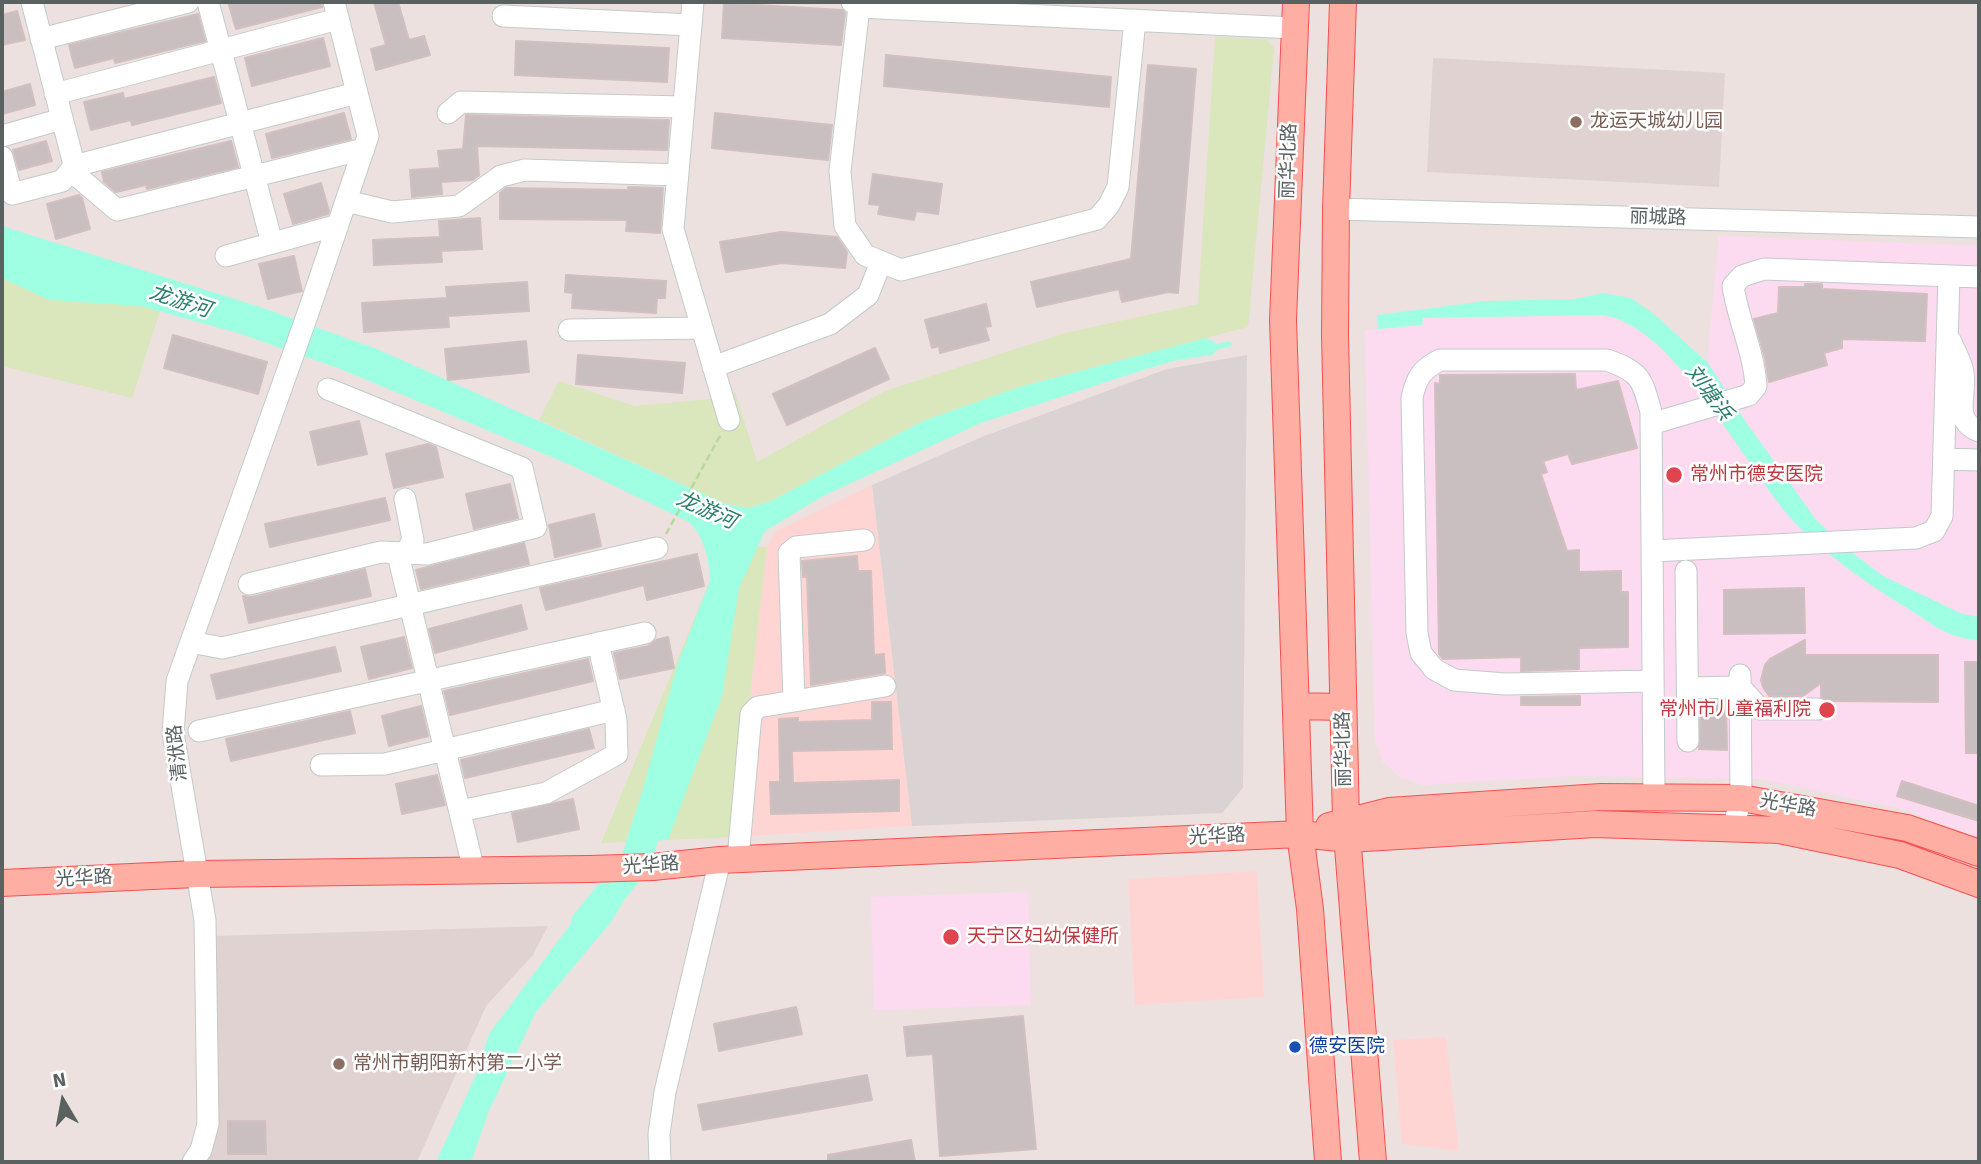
<!DOCTYPE html>
<meta charset="utf-8">
<style>
body{margin:0}
#map{position:relative;width:1981px;height:1164px;overflow:hidden;background:#ede1e0;font-family:Signika,sans-serif}
canvas{display:block}
.frame{position:absolute;inset:0;border:4px solid #596261;pointer-events:none}
.north{position:absolute;left:28px;top:1066px;width:70px;height:70px;-webkit-text-stroke:5px #fff;paint-order:stroke;rotate:350deg;font-size:19px;font-weight:700;line-height:28px;text-align:center;color:#596261}
.north::after{content:'';display:block;margin:auto;width:24px;height:32px;background:#596261;clip-path:polygon(50% 0,100% 100%,50% 72%,0 100%)}
</style>
<div id="map">
<canvas width="1981" height="1164"></canvas>
<div class="frame"></div>
<div class="north">N</div>
</div>
<script>
const c = document.querySelector('canvas').getContext('2d');
c.lineJoin = 'round';
function fillPath(path, color) { c.fillStyle = color; c.fill(path, 'evenodd'); }
function stroke(path, color, width, dash) { c.strokeStyle = color; c.lineWidth = width; c.lineCap = dash ? 'butt' : 'round'; c.setLineDash(dash || []); c.stroke(path); }
function label(font, color, halo, rows, align = 'center') {
  c.font = font + ' Signika,"Noto Sans SC",sans-serif'; c.lineWidth = 5; c.setLineDash([]); c.textBaseline = 'middle'; c.strokeStyle = halo; c.fillStyle = color; for (const [text, x, y, turn = 0] of rows) {
    c.save(); c.translate(x, y); c.rotate((+turn || 0) * Math.PI / 180); c.textAlign = isNaN(turn) ? turn : align; if (halo) c.strokeText(text, 0, 0); c.fillText(text, 0, 0); c.restore();
  }
}
const commercial = new Path2D(`
 M872,485l40,341 -178,11 33,-290 9,-16z
 M1257,871l7,126 -129,8 -7,-126z
 M1446,1037l13,114 -57,-7 -9,-104z`);
const industrial = new Path2D(`
 M1247,355l-4,433 -21,25 -310,13 -40,-341 112,-49 183,-67z`);
const education = new Path2D(`
 M1433,58l292,15 -6,114 -292,-15z
 M548,926l-15,29 -47,51 -69,156h-211l3,-4 9,-36 -3,-186z`);
const medical = new Path2D(`
 M1719,236l260,10v371l-19,-4 -77,-37 -29,-22 17,32 81,49 27,6v197l-73,-28 -144,-31 -190,-3 -150,9 -22,-8 -17,-15 -8,-21 -10,-411 57,-5v-7l179,-3 10,1 19,9 21,14 56,24z
 M1028,892l3,113 -157,5 -3,-113z`);
const green = new Path2D(`
 M1215,37l51,2 8,9 -26,279 -229,60 -96,34 -154,81 -21,6 -22,-4 -187,-84 20,-39 76,25 75,-7 25,-7 22,70 128,-71 180,-58 133,-29z
 M2,254l158,57 -28,87 -130,-32z
 M703,544l64,3 -33,290 -133,6 109,-262v-15z`);
const water = new Path2D(`
 M2,226l258,81 117,42 349,155 22,4 21,-6 154,-81 96,-34 187,-49 15,8 -9,9 -35,5 -31,9 -165,54 -158,73 -58,35 -26,57 -17,108 -54,144 -40,2 49,-176 33,-85c0,-20 -6,-45 -21,-59l-116,-56 -230,-96 -102,-36 -100,-28 -92,-6 -47,-22z
 M1603,293l28,5 23,16 54,49 38,59 71,99 37,33 29,22 77,37 19,4v24c-8,-2 -18,-3 -26,-6 -14,-4 -28,-16 -41,-24 -41,-25 -81,-52 -115,-86 -50,-52 -122,-203 -196,-210l-178,3 -1,7 -44,4 -1,-14 109,-14 89,-2z
 M631,889l-20,33 -75,90 -48,101 -17,49h-35l40,-87 13,-41 104,-140z`);
const stream = new Path2D(`
 M1216,347l13,-3`);
const river = new Path2D(`
 M586,923l49,-60 19,-59`);
const building = new Path2D(`
 M228,2h93l1,5 -86,22z
 M374,2h24l11,38 15,-4 6,19 -54,15 -5,-21 15,-4z
 M724,3l118,7 3,3 -4,32 -119,-7z
 M17,11l8,29 -23,5v-30z
 M198,14l7,27 -90,22 -1,-5 -39,10 -6,-23z
 M323,38l7,28 -78,20 -7,-28z
 M516,41l153,7 -2,34 -152,-7z
 M886,55l225,22 -2,30 -225,-21z
 M1148,65l48,4 -18,224 -10,-1 -46,10 -3,-13 -82,18 -6,-25 100,-23z
 M214,77l7,26 -89,22 -1,-5 -40,10 -7,-28 39,-9 1,6z
 M30,84l5,21 -33,9v-22z
 M344,113l7,26 -79,19 -6,-24z
 M715,113l117,12 -4,35 -116,-12z
 M466,115l203,5 -2,30 -190,-4 2,29 -6,5 -32,2 1,12 -30,3 -2,-27 30,-2 -2,-17 25,-2z
 M46,141l6,20 -33,9 -6,-20z
 M231,141l7,26 -91,22 -1,-4 -30,7 -12,-10 -2,-10z
 M873,174l69,10 -4,30 -22,-3 -2,9 -36,-6 2,-9 -11,-1z
 M321,183l8,28 -1,3 -35,10 -9,-30z
 M628,187l35,1 -3,45 -34,-2 1,-11 -127,-1v-26l6,-5 122,2z
 M79,195l3,3 8,31 -34,10 -9,-35z
 M480,218l2,31 -41,2 1,11 -68,3 -1,-25 67,-3 -1,-16z
 M781,232l56,5 10,15 -2,16 -63,-5 -56,9 -6,-30z
 M294,256l8,35 -34,8 -9,-35z
 M566,275l100,6 -1,17h-8l-1,15 -84,-5 1,-15 -8,-1z
 M527,282l2,29 -81,5 1,11 -85,5 -2,-29 85,-5 -1,-11z
 M1805,284h17v5l105,5 -2,47 -83,-2v9l-18,5 3,12 -58,17 -4,-24 -11,-39 24,-6 1,-26h26z
 M986,304l5,22 -6,1 4,13 -49,13 -1,-7 -7,2 -7,-28z
 M173,335l94,27 -9,32 -94,-26z
 M526,341l3,31 -81,8 -3,-31z
 M875,348l14,31 -102,46 -14,-31z
 M578,355l107,8 -3,30 -106,-9z
 M1575,374l1,16 42,-9 19,67 -65,16 -4,-10 -25,7 4,11 -6,2 26,77 12,-1v22l42,-1v21h7v55l-49,1v21l-58,2v-14l-78,2 -4,-5 -4,-271 5,1v-9z
 M359,421l8,33 -49,11 -8,-33z
 M428,444l8,3 7,30 -49,11 -8,-34z
 M510,484l8,34 -44,11 -8,-35z
 M385,498l5,22 -120,27 -5,-23z
 M594,514l7,32 -46,11 -6,-32z
 M524,543l5,21 -108,25 -5,-19z
 M697,554l7,32 -57,14 -3,-15 -98,25 -6,-22z
 M857,556l1,15h13l3,84 10,-1 1,19 -74,12 -4,-109 -4,1 -1,-16z
 M365,569l6,27 -122,27 -6,-27 9,1z
 M1804,588l1,45 -81,1v-44z
 M521,605l6,24 -92,24 -6,-24z
 M404,637l8,31 -43,11 -8,-32z
 M668,637l6,31 -54,11 -6,-26 34,-7 8,-6z
 M1805,640v15h133v47l-110,-1 -7,-4v-14l-18,13h-34l-6,-9 -2,-7 4,-15 5,-6z
 M335,647l6,24 -124,28 -6,-24z
 M588,659l5,22 -143,34 -6,-24z
 M1965,662h14v91h-13z
 M1580,696v9h-59v-8z
 M1726,700l1,50 -28,-1 2,-48z
 M872,702h19l1,47 -100,2 1,32 106,-3v31l-128,3 -1,-32h10l-1,-63 19,-1v4l74,-2z
 M421,706l7,30 -39,10 -7,-30z
 M350,711l5,22 -124,28 -5,-22z
 M589,729l5,19 -129,30 -4,-18z
 M437,775l8,30 -43,9 -6,-30z
 M1902,781l77,25v15l-82,-25z
 M573,799l6,30 -61,13 -6,-29z
 M796,1007l6,27 -83,17 -5,-27z
 M1023,1016l13,133 -96,7 -7,-102 -26,2 -3,-29z
 M867,1075l5,25 -169,30 -5,-25z
 M228,1121h37l1,33h-38z
 M911,1140l4,22h-87v-7z`);
const path = new Path2D(`
 M666,534l54,-98`);
const minor = new Path2D(`
 M32,2l45,174 40,34 247,-61
 M208,2l64,241
 M693,2l-20,227 56,191
 M852,2l7,5 435,21
 M859,7l-19,164 5,55 20,29 36,15 196,-51 12,-14 9,-18 17,-167
 M503,16l188,9
 M41,39l147,-37
 M55,94l283,-75
 M448,113l13,-11 223,5
 M2,136l60,-17
 M2,157l10,37 50,-13 12,-15 283,-73
 M346,201l46,11 67,-6 42,-30 24,-6 153,5
 M1336,209l643,18
 M226,256l112,-31
 M569,330l133,-2
 M1951,342c4,10 11,21 12,31 4,22 -12,47 16,58
 M713,367l117,-43 38,-29 13,-33
 M1651,424l98,-29 7,-9c-2,-34 -18,-66 -23,-100l9,-10 22,-7 215,8
 M1944,459l35,1
 M405,499l8,41 -13,23 74,308
 M1652,551l264,-13 18,-7 8,-15 7,-240
 M1686,571l2,170
 M249,584l132,-32 46,2 109,-27 -14,-59 -194,-79
 M191,642l31,6 435,-100
 M1653,681l-148,3 -51,-4 -20,-11 -13,-16 -4,-20 -5,-235c4,-20 10,-29 28,-38h167c34,12 35,19 44,52l3,384
 M1688,688l52,-1 20,22h58
 M794,701l-5,-148 7,-6 68,-7
 M199,731l446,-98
 M321,765l64,-1 229,-54
 M460,811l86,-18 71,-39 -1,-34 -18,-77
 M1733,829l8,-31 -1,-123
 M738,859l13,-145 7,-7 127,-21
 M193,1162l8,-12 7,-26 -3,-204 -32,-187 4,-52 131,-368 60,-177 -34,-134
 M660,1162l-1,-28 6,-42 55,-232`);
const major = new Path2D(`
 M1296,2l-13,318 17,514 10,75 18,253
 M1343,2l-7,207 -1,126 11,487 27,340
 M1296,706l47,1
 M1329,826l60,-15 212,-14 140,1 166,30 72,25
 M2,883l194,-9 393,-5 64,-2 67,-7 580,-26 49,5 246,-15 184,6 121,25 79,29`);
const markers = [
 [1576,122,7,"#8d6e63"],
 [1674,475,9,"#e0444e"],
 [1827,710,9,"#e0444e"],
 [951,937,9,"#e0444e"],
 [1295,1047,7,"#1a4fb4"],
 [339,1064,7,"#8d6e63"]
];
const educationNames = [
 ["龙运天城幼儿园",1590,122],
 ["常州市朝阳新村第二小学",353,1064]
];
const streetNames = [
 ["丽华北路",1289,161,-88],
 ["丽城路",1658,218,2],
 ["丽华北路",1344,749,-91],
 ["清洑路",178,753,-96],
 ["光华路",1788,806,10],
 ["光华路",1217,837,-3],
 ["光华路",651,866,-4],
 ["光华路",84,879,-3]
];
const healthNames = [
 ["常州市德安医院",1690,475],
 ["常州市儿童福利院",1811,710,"right"],
 ["天宁区妇幼保健所",967,937]
];
const transitNames = [
 ["德安医院",1309,1047]
];
const waterNames = [
 ["龙游河",180,302,18],
 ["刘塘浜",1708,393,53],
 ["龙游河",706,511,24]
];
fillPath(commercial, '#ffd5d3');
fillPath(industrial, '#dbd3d3');
fillPath(education, '#dfd2d1');
fillPath(medical, '#fcdaf0');
fillPath(green, '#dae6bb');
fillPath(water, '#9effe3');
stroke(stream, '#9effe3', 5);
stroke(river, '#9effe3', 30);
fillPath(building, '#cabfc0');
stroke(building, '#d2bfbf', 2);
stroke(minor, '#c2caca', 23);
stroke(major, '#f74f50', 28);
stroke(path, '#b9d99e', 2.5, [7, 3.5]);
stroke(minor, '#fff', 21);
stroke(major, '#ffaea3', 26);
for (const [x, y, r, color] of markers) { const dot = new Path2D(); dot.arc(x, y, r, 0, 2 * Math.PI); c.fillStyle = color; c.fill(dot); stroke(dot, '#fff', 2.5); }
label('19px', '#785e54', '#fff', educationNames, 'left');
label('19px', '#596261', '#fff', streetNames);
label('19px', '#be3a42', '#fff', healthNames, 'left');
label('19px', '#164399', '#fff', transitNames, 'left');
label('italic 21px', '#2b7e6d', '#fff', waterNames);
</script>
